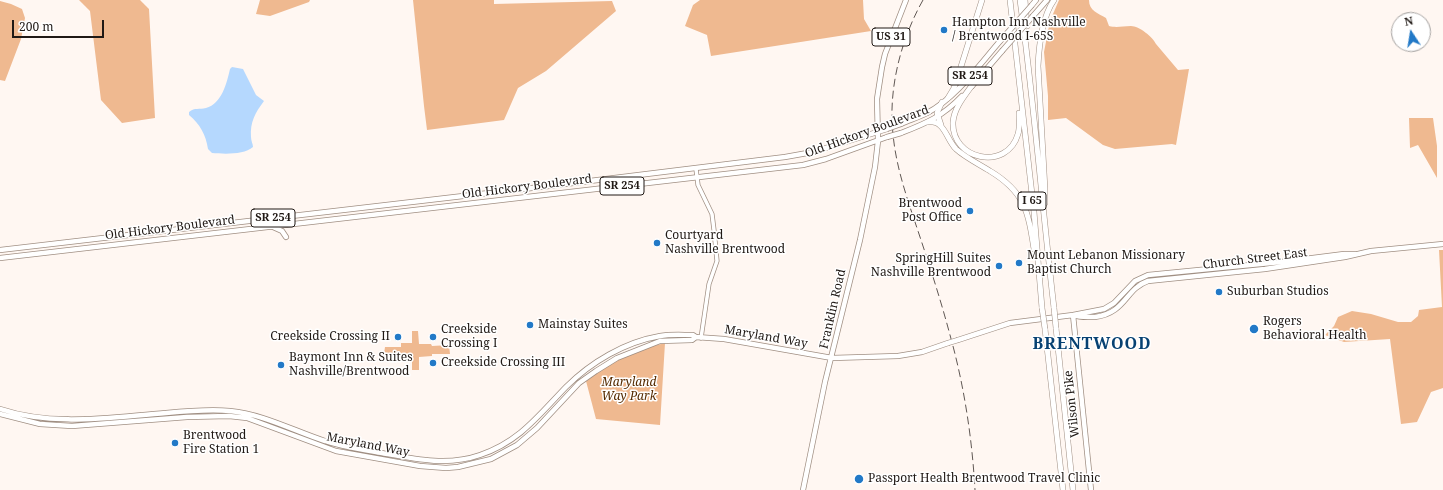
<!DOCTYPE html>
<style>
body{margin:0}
#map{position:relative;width:1443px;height:490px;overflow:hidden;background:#fff7f2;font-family:"Noto Serif",serif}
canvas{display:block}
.north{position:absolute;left:1391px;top:12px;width:40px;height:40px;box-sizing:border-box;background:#fff;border:1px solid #a6a3a1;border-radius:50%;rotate:348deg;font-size:11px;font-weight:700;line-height:16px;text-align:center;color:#201915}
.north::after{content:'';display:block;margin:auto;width:14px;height:18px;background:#2279c7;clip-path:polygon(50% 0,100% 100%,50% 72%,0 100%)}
.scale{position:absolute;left:12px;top:20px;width:92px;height:18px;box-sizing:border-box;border:2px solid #201915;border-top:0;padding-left:5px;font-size:12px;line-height:14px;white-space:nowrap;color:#201915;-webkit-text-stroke:3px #fff;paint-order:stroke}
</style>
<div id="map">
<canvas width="1443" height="490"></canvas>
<div class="north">N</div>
<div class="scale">200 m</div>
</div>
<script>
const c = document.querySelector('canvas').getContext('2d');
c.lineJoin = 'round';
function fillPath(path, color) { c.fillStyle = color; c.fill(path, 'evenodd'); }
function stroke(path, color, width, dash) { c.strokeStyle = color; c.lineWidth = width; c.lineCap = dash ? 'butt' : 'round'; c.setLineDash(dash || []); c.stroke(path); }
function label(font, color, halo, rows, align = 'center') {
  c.font = font + ' "Noto Serif",serif'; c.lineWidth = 3; c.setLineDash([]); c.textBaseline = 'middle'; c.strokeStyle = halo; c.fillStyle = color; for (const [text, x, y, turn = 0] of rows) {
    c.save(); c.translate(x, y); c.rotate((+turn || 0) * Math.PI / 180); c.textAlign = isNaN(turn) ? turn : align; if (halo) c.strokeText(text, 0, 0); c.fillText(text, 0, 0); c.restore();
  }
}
const green = new Path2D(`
 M79,0h61l9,9 6,109 -33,5 -21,-23 -11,-89z
 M260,0h50l-1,2 -39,14 -14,-2z
 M413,0h81v4l118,-3 4,10 -70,60 -28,17 -14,32 -77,10 -3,-24z
 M700,0h163l1,19 7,12 -160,25 -4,-21 -22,-9 8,-21z
 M1059,0h30c0,11 9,13 17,18l3,8c8,2 13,0 22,0 8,0 22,11 25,18l22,26 11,-1 -13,76 -4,-1 -57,5 -12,-4 -37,-27 -18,2v-24l-4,-44 6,-31z
 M0,1l11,3 11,5 3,9 -4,21 -16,42 -5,-1z
 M1409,118h24l4,28v32l-19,-33 -8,3z
 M1439,250h4v138l-12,4 -14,30 -16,2 -11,-85 -46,3 -19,-7 9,-9 4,-9 14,-6 19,3 27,8h13l7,-6 1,-6 23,-3z
 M412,331h6l1,13h12l1,2 17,-1 1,9h-18v2l-13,1v13h-7v-16h-28l1,-7h16v-4h11z
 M665,343l-5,82 -64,-6 -10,-38 22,-17 26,-13z`);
const water = new Path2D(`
 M232,67l11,2 13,26 8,6c-9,12 -14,21 -13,36 0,4 2,7 2,10 -9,8 -29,7 -41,6l-4,-4c-2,-14 -8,-25 -19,-34v-3c6,-5 10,-2 17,-4 16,-4 21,-26 24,-39z`);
const minor = new Path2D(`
 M696,169l2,16 14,29 2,16 3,31 -8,23 -8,54`);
const major = new Path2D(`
 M1032,5l4,-5
 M1033,16l14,-16
 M972,86l30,-35
 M901,124c8,-4 17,-6 26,-11 29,-15 53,-49 74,-73
 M901,133c26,-10 42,-17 61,-37
 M273,227l9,4 4,6
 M0,250l549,-64 236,-29 28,-5 74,-23
 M0,258l803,-93 23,-6 61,-22
 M1073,315c8,3 14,2 22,2 31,-4 30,-28 53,-36l117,-12 80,-12 26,-6 72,-7
 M1073,315l18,175
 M958,340l52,-17 63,-8 31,-6 10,-6 21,-22 13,-6 133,-13 63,-8h12
 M0,409c54,18 111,8 166,4 21,-2 43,-4 64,-2 33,3 64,20 95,30 17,6 34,8 51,11 34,6 70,15 104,3 39,-13 58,-39 86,-68 25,-25 59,-45 94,-51 11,-2 22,-1 33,-1l3,2 28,2 108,19 66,-2 24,-4 26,-9
 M0,414l40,10 32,2 115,-9 42,-1 18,2 89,33 84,15 26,2 12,-1 33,-8 26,-14 20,-17 42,-45 17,-12 21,-13 43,-17 32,-1 4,-3
 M803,490l22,-108 35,-142 15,-73 3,-26 -1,-42 5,-32 3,-13 21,-54`);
const highway = new Path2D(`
 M1010,0l24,212 8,96
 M1020,0c14,102 22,205 34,308
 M1025,0l2,26
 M973,84c-8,11 -19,24 -20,38 -2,38 54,50 65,12 2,-6 1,-14 1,-21
 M948,98l6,-10 4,-12 24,-76
 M928,122c17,-2 18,17 28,27 10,9 23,15 34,22 35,21 38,40 44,78
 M941,125l-4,-12 5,-11
 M1045,203v-13l-7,-124c1,-21 4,-49 16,-66
 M1056,328l17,162
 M1045,329l18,161`);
const rail = new Path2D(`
 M923,0c-22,39 -35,89 -30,134 3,34 15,67 26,100 11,33 22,67 31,101 14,50 22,102 25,155`);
const majorBridge = new Path2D(`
 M1001,40l31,-35
 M1002,51l31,-35
 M887,129l14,-5
 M887,137l14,-4
 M948,343l10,-3`);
const highwayBridge = new Path2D(`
 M1042,308l3,21
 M1054,308l2,20`);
const markers = [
 [944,30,4,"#2279c7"],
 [970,211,4,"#2279c7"],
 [657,243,4,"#2279c7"],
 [1019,263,4,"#2279c7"],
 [999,266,4,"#2279c7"],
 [1219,292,4,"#2279c7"],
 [530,325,4,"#2279c7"],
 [1254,329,5,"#2279c7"],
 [398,337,4,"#2279c7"],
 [433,337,4,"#2279c7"],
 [433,363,4,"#2279c7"],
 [281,365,4,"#2279c7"],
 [175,443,4,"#2279c7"],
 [859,479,5,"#2279c7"]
];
const shields = [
 [891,37,38],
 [970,76,44],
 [622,186,44],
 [1032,201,28],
 [273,218,44]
];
const shieldNames = [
 ["US 31",891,37],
 ["SR 254",970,76],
 ["SR 254",622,186],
 ["I 65",1032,201],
 ["SR 254",273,218]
];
const poiNames = [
 ["Hampton Inn Nashville",952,23],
 ["/ Brentwood I-65S",952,37],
 ["Brentwood",962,204,"right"],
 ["Post Office",962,218,"right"],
 ["Courtyard",665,236],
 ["Nashville Brentwood",665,250],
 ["Mount Lebanon Missionary",1027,256],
 ["Baptist Church",1027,270],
 ["SpringHill Suites",991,259,"right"],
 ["Nashville Brentwood",991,273,"right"],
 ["Suburban Studios",1227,292],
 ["Rogers",1263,322],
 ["Behavioral Health",1263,336],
 ["Mainstay Suites",538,325],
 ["Creekside",441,330],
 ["Crossing I",441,344],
 ["Creekside Crossing II",390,337,"right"],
 ["Baymont Inn & Suites",289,358],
 ["Nashville/Brentwood",289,372],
 ["Creekside Crossing III",441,363],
 ["Brentwood",183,436],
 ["Fire Station 1",183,450],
 ["Passport Health Brentwood Travel Clinic",868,479]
];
const streetNames = [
 ["Old Hickory Boulevard",867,132,-20],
 ["Old Hickory Boulevard",527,187,-7],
 ["Old Hickory Boulevard",170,228,-7],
 ["Church Street East",1255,259,-7],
 ["Franklin Road",833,309,-77],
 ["Maryland Way",766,337,10],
 ["Wilson Pike",1072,404,-96],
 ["Maryland Way",368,445,11]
];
const parkNames = [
 ["Maryland",629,383],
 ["Way Park",629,397]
];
const districtNames = [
 ["BRENTWOOD",1092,344]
];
fillPath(green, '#efb990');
fillPath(water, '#b5d8fe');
stroke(minor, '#a08f83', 5);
stroke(major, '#a08f83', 6);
stroke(highway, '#a08f83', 6);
stroke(minor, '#fff', 3.5);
stroke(major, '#fff', 4.5);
stroke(highway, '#fff', 5);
stroke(rail, '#5f5753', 1, [8, 4]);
stroke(majorBridge, '#a08f83', 6, []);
stroke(highwayBridge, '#a08f83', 6, []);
stroke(majorBridge, '#fff', 4.5);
stroke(highwayBridge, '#fff', 5);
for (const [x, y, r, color] of markers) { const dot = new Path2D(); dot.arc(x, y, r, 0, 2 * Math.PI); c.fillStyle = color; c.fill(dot); stroke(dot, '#fff', 1.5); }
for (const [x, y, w] of shields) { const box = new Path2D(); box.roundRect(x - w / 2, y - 9, w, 18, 3); c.fillStyle = '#fff'; c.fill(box); stroke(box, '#201915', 1); }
label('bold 11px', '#201915', null, shieldNames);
label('12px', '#201915', '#fff', poiNames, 'left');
label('12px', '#201915', '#fff', streetNames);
label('italic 12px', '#562b00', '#fff', parkNames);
c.letterSpacing = '1px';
label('bold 16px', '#074172', '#fff', districtNames);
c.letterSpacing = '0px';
</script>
